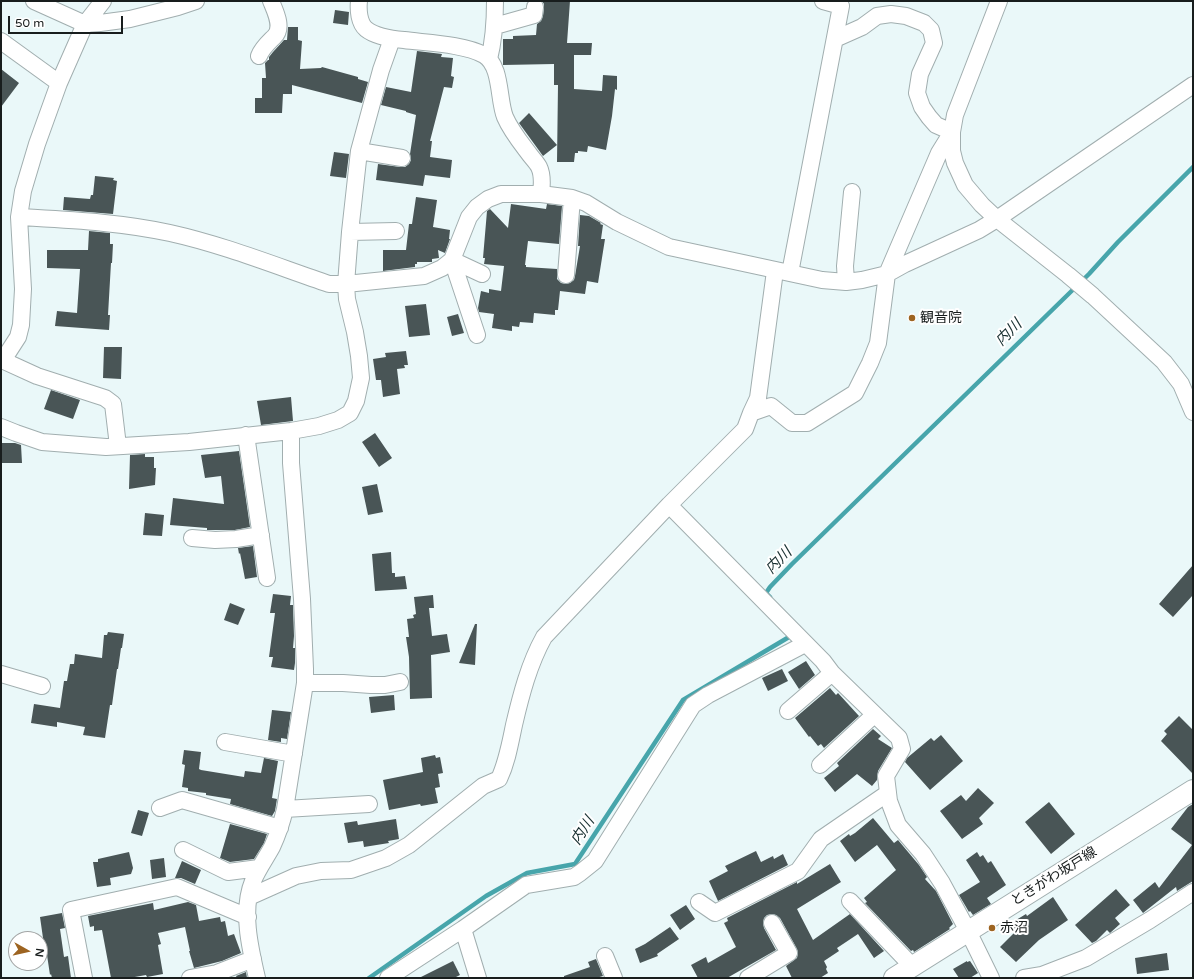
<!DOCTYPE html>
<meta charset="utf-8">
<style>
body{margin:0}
#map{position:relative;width:1194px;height:979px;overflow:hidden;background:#eaf8f9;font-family:"Varela Round",sans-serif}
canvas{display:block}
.frame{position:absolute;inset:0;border:2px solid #181d1d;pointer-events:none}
.north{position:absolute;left:8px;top:931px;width:40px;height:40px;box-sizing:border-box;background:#fff;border:1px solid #a3a5a5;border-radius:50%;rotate:98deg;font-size:11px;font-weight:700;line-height:16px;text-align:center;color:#181d1d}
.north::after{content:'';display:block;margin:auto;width:14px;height:18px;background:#9d6421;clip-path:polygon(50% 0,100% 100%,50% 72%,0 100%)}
.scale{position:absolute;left:8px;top:16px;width:115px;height:18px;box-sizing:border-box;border:2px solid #181d1d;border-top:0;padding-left:5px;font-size:12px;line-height:14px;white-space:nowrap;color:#181d1d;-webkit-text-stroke:3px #fff;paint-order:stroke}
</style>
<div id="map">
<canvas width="1194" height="979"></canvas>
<div class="frame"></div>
<div class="north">N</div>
<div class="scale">50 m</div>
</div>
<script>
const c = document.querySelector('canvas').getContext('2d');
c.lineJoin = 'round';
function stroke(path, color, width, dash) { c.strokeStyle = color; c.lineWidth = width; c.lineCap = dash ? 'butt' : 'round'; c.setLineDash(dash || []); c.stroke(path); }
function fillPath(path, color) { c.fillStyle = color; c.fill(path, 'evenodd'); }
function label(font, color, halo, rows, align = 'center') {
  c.font = font + ' "Varela Round","Noto Sans JP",sans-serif'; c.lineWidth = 4; c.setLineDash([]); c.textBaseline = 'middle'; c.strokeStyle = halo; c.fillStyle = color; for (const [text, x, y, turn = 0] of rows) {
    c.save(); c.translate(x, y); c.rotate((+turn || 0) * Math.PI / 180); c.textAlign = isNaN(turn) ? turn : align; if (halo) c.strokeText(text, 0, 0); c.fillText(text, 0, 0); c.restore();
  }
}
const stream = new Path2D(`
 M770,597l-4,-4 4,-6 22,-23 297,-290 29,-32 75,-75
 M369,978l117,-82 41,-23 48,-9 108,-164 106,-63v-5`);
const building = new Path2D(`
 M542,1h28l-3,42h25l-1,12h-17v34l28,2 1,-16 14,1v14l-2,-1 -3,27 -6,34 -18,-4 -1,6 -9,-1v2h-3l-1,9h-17l1,-77h-4v-21l-51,1v-26h10v-3l23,-1 1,-11 4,-3 2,-5 1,-8v-4z
 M335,10l14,2 -1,13 -15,-2z
 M288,27h10v13l4,1 -2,28 21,-1 1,-1 36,10v2l10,3 -6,21 -70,-18v9h-9l-1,19h-27v-15h7v-20h4l-1,-15 3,-3h1v-3l4,-5 11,-12h3z
 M417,51l25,3 -1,3 12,1 -2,18 3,1 -2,11 -8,-1 -14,54h2l-2,16 22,3 -2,18 -25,-3 -2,11 -47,-6 2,-16 22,3h5l4,-3 2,-4 -1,-6 6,-39 -10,-3v-1l-25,-6 5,-18 25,5z
 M1,69l18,14 -18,24z
 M529,113l28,32 -14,11 -24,-33z
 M334,152l15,2 -3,24 -16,-2z
 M95,176l19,2 -1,2 4,1 -4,33 -50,-4 1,-13 26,2 1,-4h2z
 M416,197l21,3 -4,27 17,3 -1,9h1l-5,14 -7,-3 1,8 -7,1v3h-15v2h-2v3l-32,4v-21h23l3,-26h3z
 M511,204l35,5 1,-5 15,2 -3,38 -31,-3 -3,24h1v2l31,2v10l4,4 5,1 4,-1 4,-3 1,-4 5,-30h-2l2,-31 9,1 12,7 -1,1 3,1 -2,14h4l-7,44 -11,-2 -2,13 -25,-3 -2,19h-3v5l-21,-2 -1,10 -13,-1 -1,5 -7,-1v5l-20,-3 2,-14 -15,-2 -1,-4 3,-17 8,2v-4l12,2 3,-25 -20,-2 1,-6h-2l4,-47 3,-2 18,19z
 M89,231l21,2v11h3l-1,19h-1l-3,52h2l-1,15 -54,-4 2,-15 20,2 3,-44 -33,-1v-18h41z
 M426,304l4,31 -21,2 -4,-31z
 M458,314l6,19 -12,3 -5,-19z
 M104,347h18l-1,32 -18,-1z
 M406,351l2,14h-4l1,3 -8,1 3,25 -17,3 -2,-17h-5l-3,-21 13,-2 -1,-4z
 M51,390l29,10 -7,19 -29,-10z
 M291,397l2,24 -32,4 -4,-24z
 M375,433l17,25 -13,9 -17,-25z
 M1,443h14l6,2 1,18h-21z
 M239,451l11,76 -15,3h-28v-2l-37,-3 3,-27 51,6 -3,-28 -16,2 -4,-23z
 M145,454v3h9v11h2l-1,17 -26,4 1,-34z
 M377,484l6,28 -15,3 -6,-28z
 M145,513l19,2 -2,21 -19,-1z
 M253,546l4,31 -12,2 -5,-26 -1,1 -1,-6z
 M391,552l1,21h3v4l10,-1 2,13 -32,2 -3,-37z
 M1193,565v30l-20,22 -14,-13z
 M273,594l18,2 -1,9h3l1,31 -1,12h2v15l-1,7 -23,-3 2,-10h-4l6,-44h-5z
 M433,595l1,13h-5l3,28 15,-2 3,18 -19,3 1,43 -22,1 -1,-42 -3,-20h3l-2,-18 7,-1 -1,-3 3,-1 -2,-17z
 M230,603l15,6 -7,16 -14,-5z
 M475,624h2l-2,41 -16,-2z
 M108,632l16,2 -2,14h-1l-3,21h-1l-5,36h-2l-5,33 -22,-3 2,-8 -28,-5v5l-26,-4 3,-19 26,4 4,-27h3l3,-17h4l1,-10 27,4 2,-23h3z
 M806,661l9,14 -16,14 -11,-17z
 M782,669l6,12 -20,10 -6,-13z
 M830,688l6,7 2,-2 21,23 -35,32 -3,-4 -3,2 -8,-10 -1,1 -14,-19z
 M394,695l1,15 -24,3 -2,-16z
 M272,710l19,2 -4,27 -6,-1v4l-13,-2z
 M1179,716l14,14v44l-32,-33 6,-7 -3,-3z
 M873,729l8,7 -3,3 14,9 -14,23 -1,9 -5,6 -15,-12 -22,18 -11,-14 15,-12 -2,-3z
 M941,735l22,26 -33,29 -25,-28 2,-4 24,-20 3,3z
 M184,750l17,2 -2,17 2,1 43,7 1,-6 16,2 3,-15 14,3 -6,37 5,1 -2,12 -3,5 -42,-12 1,-5 -25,-4v-2l-18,-2v-3l-6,-1 3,-22 -3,-1z
 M435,755l1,3 4,-1 3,16 -5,1 2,13 -5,1 3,15 -17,3 -1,-2 -31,6 -6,-30 40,-8 -2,-14z
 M978,788l16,15 -15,15 4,6 -21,15 -22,-28 21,-16 5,6z
 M1049,802l26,32 -24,20 -26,-32z
 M1193,804v77l-16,10 -1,-4 -33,26 -10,-13 22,-18 4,6 33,-43 -21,-16 17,-22z
 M138,810l11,3 -7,23 -11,-3z
 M873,818l21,25 4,-3 21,25 8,12 -2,2 11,12 17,33 -4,4 1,1 -36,23 -1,-2 -2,1 -46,-48 2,-1 -3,-4 32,-28 -19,-25 -22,17 -15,-21 9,-7 1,2 5,-3z
 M396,819l3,20 -11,2 1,2 -25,4 -1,-6 -15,2 -4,-20 13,-2 1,4z
 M230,824l37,10 -3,9 -10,16 -24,3 -10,-4z
 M756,851l5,11 12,-6 1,3 9,-5 5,11 -70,36 -9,-20 19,-10 -3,-5z
 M129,852l4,16 -2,6 -21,4 1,7 -14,2 -4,-25h5v-3z
 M977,852l3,5 3,-2 5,8 3,-2 15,24 -19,13 4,6 -18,11 -3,-4 -1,1 -10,-17 21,-13 -14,-22z
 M164,858l2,19 -14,2 -2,-19z
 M182,861l19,9 -6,14 -14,-6h-6z
 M830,864l11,18 -44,27 16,31 37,-26 34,37 -10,7 -16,-24 -21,14 2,3 -15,10 3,6 -1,2 2,4 -8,5h-28l-6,-12 11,-8 1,-5 -1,-4 -17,-31 -4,-3 -4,-1 -5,1 -3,3 -1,5 1,5 12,22 -49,28h-29l-7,-13 15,-8 2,6 28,-16 -12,-24 4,-2 -1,-3 70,-36v2z
 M1116,889l14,16 -15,13 5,6 -10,9 -3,-3 -11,11 -4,2 -17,-18z
 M1053,897l15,23 -29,20 -23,22 -16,-15 16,-16 -5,-8 15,-9 1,2z
 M188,902l8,3 3,16 21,-4 1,5 4,-1 3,15 6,-2 7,19 -19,8 -28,7 -5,-17h1l-5,-24 -27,6 3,11 -3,1 5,29 -16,3 -1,-2 -17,3h-18l-9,-48 -8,1v-5l-4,1 -2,-11 65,-13 1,7z
 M686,905l9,14 -15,11 -10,-15z
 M62,913l3,15 -5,1 4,28 4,-1 3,22h-19l-1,-4 -1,1 -3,-20 -3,1 -3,-18h2l-3,-21z
 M670,927l9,12 -22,15 1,2 -18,7 -5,-14 10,-5z
 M1167,953l2,17 -32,4 -2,-16z
 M596,959l7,17 -7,2h-32v-2l26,-9 -2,-5z
 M453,961l7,14 -6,3h-35z
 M967,961v1l3,-1 8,12 -8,5h-11l-6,-9z
 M246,972l1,6h-10l-1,-2z`);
const minor = new Path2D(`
 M34,1l51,23 15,-1 30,-4 48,-12 18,-6
 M359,1c-1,9 0,22 7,28 10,8 26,10 38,11 23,3 60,4 80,15 18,11 14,45 21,62 6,14 16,26 25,38 3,4 7,8 9,12 4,8 3,19 2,27
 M999,1l-44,114 -3,17v19l3,12 10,22 17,20 15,14 71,56 25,21 71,66 17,22 12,28
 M495,26l39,-11 1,-8
 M835,39l27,-12 15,-11 14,-2 15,2 18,7 7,7 3,13 -14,31 -3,19 5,14 7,10 7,8 16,7
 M1,41l58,42
 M259,56c3,-8 9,-13 15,-19 10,-9 1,-26 -3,-36
 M489,59c5,-19 6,-38 6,-58
 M359,151l43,7
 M19,217c51,3 101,5 151,16 54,12 106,33 159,51h17l78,-8 18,-8 10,-8 17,-43 8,-10 11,-8 13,-5h40l31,4 14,5 31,19 52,25 153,33 24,2 16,-2 25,-6 18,-10 74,-34 18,-11 196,-134
 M350,232l46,-1
 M790,273l51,-267 -18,-5
 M566,275l6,-77
 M846,282l-1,-16 7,-74
 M477,335l-25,-75 30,14
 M1,360l6,-6 11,-17 3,-12 2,-36 -4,-72 4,-26 14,-47 22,-61 26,-59 18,-23
 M2,360l35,16 68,22 8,6 5,42
 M751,413l20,-7 21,17h15l48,-30 15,-30 8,-20 9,-69 52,-121 13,-21
 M1,427l15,6 26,9 64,5 83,-5 102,-11 28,-5 19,-6 12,-7 6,-12 5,-23 -2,-22 -4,-24 -8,-33 -1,-15 4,-52 9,-81 22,-81 11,-31
 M246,435l21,143
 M669,505l154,156 9,12 67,65 3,11 -16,27 3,25 9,24 25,29 19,29 26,48 23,47
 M192,538l23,2 21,-1 25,-4
 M1,674l41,12
 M305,683h38l28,2h14l15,-3
 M788,711l44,-38
 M225,742l69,12
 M820,765l54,-50
 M160,808l22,-8 98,28
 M285,809l84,-5
 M183,850l45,22 31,-4
 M249,897l47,-21 25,-5 30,-1 35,-12 23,-13 74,-59 16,-7c8,-17 11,-35 15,-54 7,-30 15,-61 30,-88l125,-132 76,-76 6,-16 7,-15 17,-127
 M850,901l62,65
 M699,902l16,11 83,-42 23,-32 67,-46
 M463,929l15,49
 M605,956l9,22
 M84,978l-13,-68 106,-23 71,30
 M190,978l27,-5 36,-14
 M257,978c-7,-30 -16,-68 -4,-97 5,-12 13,-23 19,-34 6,-13 10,-25 13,-38l20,-126v-14l-3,-70 -11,-136v-32
 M388,978l75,-49 63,-44 48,-8 6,-4 15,-12 98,-156 15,-10 97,-51
 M748,978l41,-25 -17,-30
 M1024,978l18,-3 44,-17 64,-38 43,-28`);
const major = new Path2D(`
 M894,978l299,-188`);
const markers = [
 [912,318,4,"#9d6421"],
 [992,928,4,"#9d6421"]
];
const poiNames = [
 ["観音院",920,318],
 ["赤沼",1000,928]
];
const streetNames = [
 ["ときがわ坂戸線",1054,877,-32]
];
const waterNames = [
 ["内川",1009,333,-45],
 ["内川",779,561,-45],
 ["内川",583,831,-57]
];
stroke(stream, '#47a5ab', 4.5);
fillPath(building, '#495556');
stroke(minor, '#a1aeaf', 18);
stroke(major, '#a1aeaf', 22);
stroke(minor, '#fff', 16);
stroke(major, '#fff', 20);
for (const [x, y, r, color] of markers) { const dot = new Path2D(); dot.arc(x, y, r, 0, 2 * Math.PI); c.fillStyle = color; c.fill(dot); stroke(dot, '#fff', 1.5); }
label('14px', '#181d1d', '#fff', poiNames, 'left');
label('14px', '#181d1d', '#fff', streetNames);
label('italic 15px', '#182f30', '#fff', waterNames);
</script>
